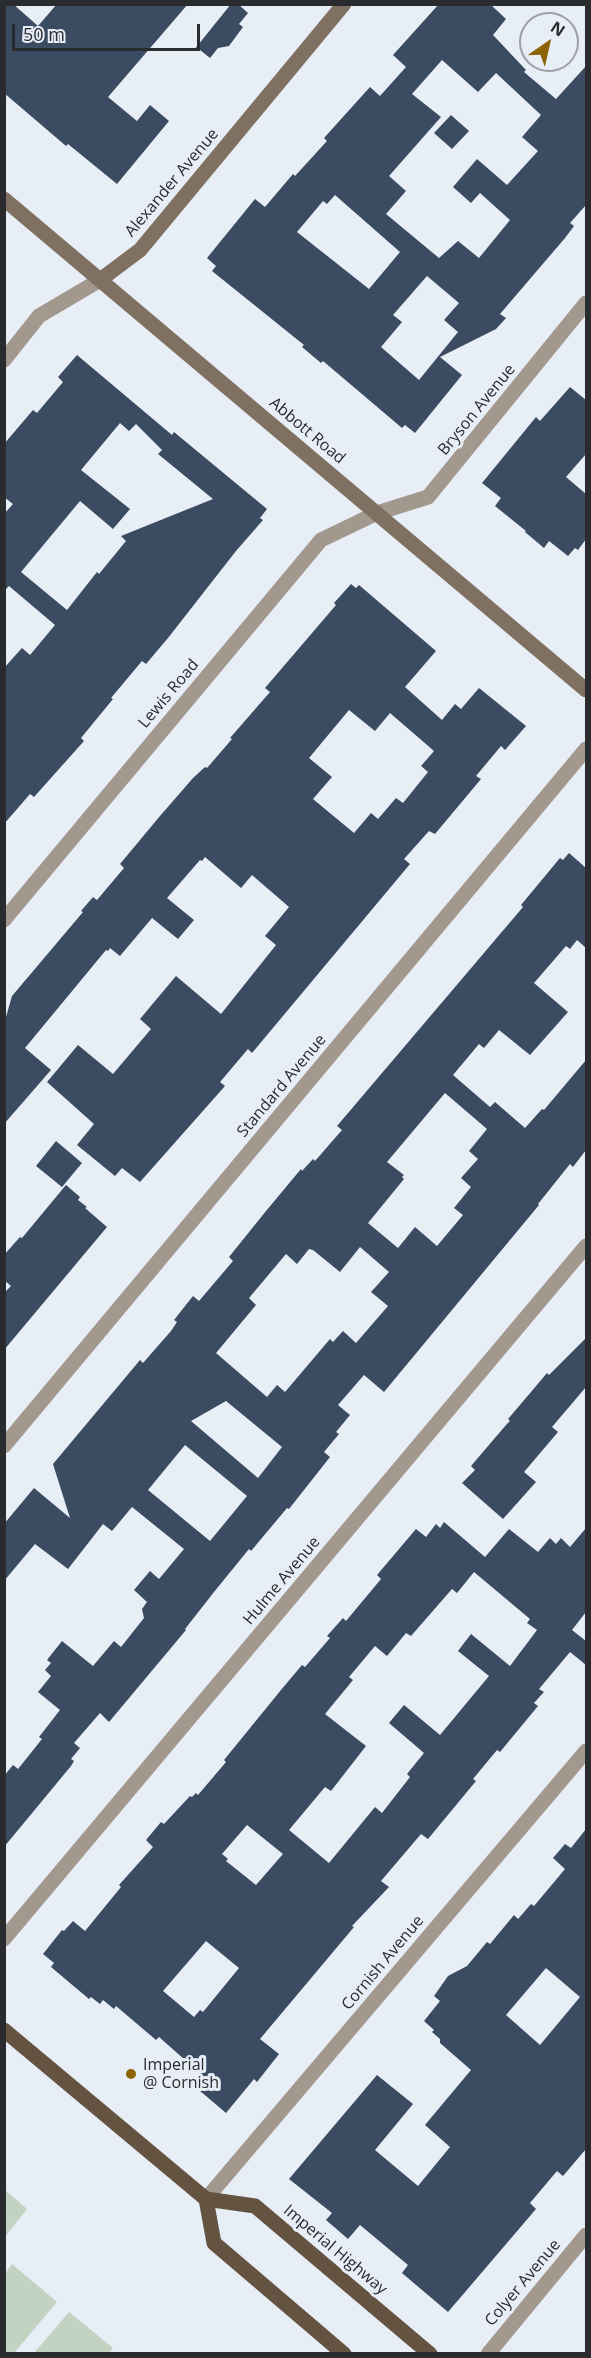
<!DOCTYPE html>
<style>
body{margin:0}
#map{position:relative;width:591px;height:2358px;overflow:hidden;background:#e7eef6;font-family:"Open Sans",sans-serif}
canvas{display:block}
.frame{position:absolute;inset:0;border:6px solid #292b2e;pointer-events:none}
.north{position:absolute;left:519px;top:12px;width:60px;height:60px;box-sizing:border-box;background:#e7eef6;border:2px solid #9ba0a6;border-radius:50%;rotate:34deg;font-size:16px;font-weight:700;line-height:24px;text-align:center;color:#292b2e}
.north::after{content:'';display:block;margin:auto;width:21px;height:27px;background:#8d6308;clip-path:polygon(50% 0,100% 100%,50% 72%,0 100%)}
.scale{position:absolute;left:12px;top:24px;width:188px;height:27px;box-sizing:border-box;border:3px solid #292b2e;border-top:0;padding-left:8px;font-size:18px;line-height:21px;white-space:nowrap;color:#292b2e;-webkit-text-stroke:4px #e7eef6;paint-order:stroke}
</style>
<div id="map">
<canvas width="591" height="2358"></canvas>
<div class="frame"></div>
<div class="north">N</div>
<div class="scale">50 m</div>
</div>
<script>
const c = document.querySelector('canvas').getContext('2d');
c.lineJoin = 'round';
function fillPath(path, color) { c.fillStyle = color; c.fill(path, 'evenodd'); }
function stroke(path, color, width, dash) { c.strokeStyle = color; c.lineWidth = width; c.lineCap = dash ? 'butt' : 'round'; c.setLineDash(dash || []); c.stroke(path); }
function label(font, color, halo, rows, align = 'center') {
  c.font = font + ' "Open Sans",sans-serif'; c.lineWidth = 6; c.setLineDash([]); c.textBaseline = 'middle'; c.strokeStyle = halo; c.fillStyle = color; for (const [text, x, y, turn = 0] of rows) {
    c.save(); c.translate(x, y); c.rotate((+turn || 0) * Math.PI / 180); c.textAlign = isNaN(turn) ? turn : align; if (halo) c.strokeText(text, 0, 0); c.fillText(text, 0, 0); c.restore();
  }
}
const green = new Path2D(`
 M5,2190l22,19 -22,28z
 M12,2264l45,38 -43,51h-9v-79z
 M69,2312l44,36 -4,5h-75z`);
const building = new Path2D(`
 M4,4h9l25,22 19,-22h131l-80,93 29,24 13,-16 19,16 -52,63 -49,-40 -2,2 -62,-53z
 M231,4h7l10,9 -9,11 4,3 -14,19 -11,2 -8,10 -10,-8h-6z
 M439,4h51l16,15 -13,16 33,35 -2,2 32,27 30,-33v139l-16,18 4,3 -9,12 -65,76 6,4 -10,11 -56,28 22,18 -47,58 -10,-8 -3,3 -79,-67 -2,2 -19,-16 2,-2 -92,-74 4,-5 -9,-8 48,-59 10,8 28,-33 2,2 32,-35 -3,-3 46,-51 10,9 26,-29 -13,-12zM442,60l36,32 18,-19 45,42 -19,22 16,14 -31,34 -30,-26 -24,28 18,16 9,-10 30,27 -31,38 -21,-17 -19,17 -53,-44 20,-23 -17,-15 52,-59 -29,-23zM335,195l65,57 -31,37 -72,-57 26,-31 4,3zM427,276l32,27 -15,17 14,12 -39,48 -38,-33 21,-25 -9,-7z
 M451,115l18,16 -17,18 -18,-16z
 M77,355l95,80 2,-3 93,77 -7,9 3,2 -27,31 -68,87 -22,26 -4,-3 -31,37 2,1 -32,39 3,3 -50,56 -4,-3 -26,30v-156l18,-20 8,7 25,-30 -46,-39 -5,5v-77l9,-10 -9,-7v-53l29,-34 4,3 26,-31 -5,-5zM120,423l9,8 7,-7 26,26 -4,4 55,45 -92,37 5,5 -27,33 -2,-2 -30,38 -46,-38 59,-71 33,28 17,-20 -49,-39z
 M570,387l16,13v54l-20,23 20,17v45l-8,11 -3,-2 -7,8 -19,-15 -5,7 -19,-16 1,-1 -31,-25 6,-8 -19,-15 54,-66 4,4z
 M351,584l5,4 3,-3 77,66 -31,36 37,33 13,-16 6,5 18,-21 47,38 -21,24 -4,-4 -25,30 5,3 -46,55 -6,-3 -25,28 6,5 -158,189 -4,-4 -28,33 5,4 -85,96 -18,-14 -7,8 -38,-31 17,-21 -47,-42 31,-37 35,29 38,-45 -11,-10 36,-43 45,38 55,-69 -11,-9 24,-29 -37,-32 -11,13 -36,-31 -3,4 -2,-1 -33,38 27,22 -16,19 -26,-21 -32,38 -10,-8 -2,3 -2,-1 -81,98 26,22 -47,54v-100l8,-28 71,-84 -2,-1 12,-14 4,3 27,-32 -4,-4 40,-48 33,-38 12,-11 2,1 25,-29 -2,-1 40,-46 -5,-4 71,-83 -2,-2zM349,710l26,21 15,-18 44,38 -13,15 7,6 -25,31 -7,-5 -18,21 -7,-6 -17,20 -41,-34 19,-22 -23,-19z
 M569,853l17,15v80l-9,-8 -7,9 -4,-3 -32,37 34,29 -38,43 -31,-25 -15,18 -5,-4 -26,31 37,32 5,-5 30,26 17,-19 2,1 42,-50v90l-13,17 -3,-3 -32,40 1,1 -155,187 -20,-17 -26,30 12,10 -14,17 3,2 -15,18 6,5 -41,52 -2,-1 -36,43 -2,-2 -35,43 -29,37 1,1 -77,92 -9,-9 -26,30 6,5 -9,11 3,2 -3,5 -67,81v-71l9,-11 5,4 24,-30 -3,-2 21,-27 -22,-18 13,-16 -6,-6 6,-7 -4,-3 15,-19 31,25 21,-25 7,6 23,-29 -2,-9 5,-7 -13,-12 16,-19 9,8 25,-30 -52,-42 -20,24 -9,-7 -35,45 -33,-25 -31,37v-57l30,-36 36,30 -17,-54 87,-104 3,3 28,-32 6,-9 -3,-2 19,-24 6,5 34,-40 -4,-4 37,-46 35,-42 1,2 11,-12 2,2 27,-31 -5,-4 186,-219 -2,-2 39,-47 3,2zM445,1093l42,36 -18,22 9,8 -17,19 10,9 -17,21 9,7 -26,31 -22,-19 -17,21 -30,-25 36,-44 -2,-2 2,-2 -17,-13zM360,1247l29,25 -18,20 17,14 -32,37 -13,-12 -10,11 -3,-3 -45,53 -8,-7 -10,12 -51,-44 40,-48 -7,-7 37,-44 11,10 12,-15 4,1 27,22zM226,1401l56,46 -24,31 -67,-57zM185,1445l62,51 -37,45 -62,-51z
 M56,1141l26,22 -20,24 -26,-21z
 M66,1185l14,12 -2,3 9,7 -2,1 22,19 -103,123v-57l7,-7 -7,-6v-25l16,-18 2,1z
 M586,1338v49l-34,40 6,5 -34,40 12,10 -33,37 -41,-36 13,-13 -4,-4 35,-41 4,-4 -2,-2 23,-27 16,-19 2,2z
 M444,1522l41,35 24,-28 29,23 12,-14 6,6 5,-6 9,9 16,-19v84l-14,18 14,11v24l-16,-13 -31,37 5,3 -10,11 4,3 -38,46 -3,-2 -24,29 3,2 -48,58 -7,-5 -40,47 8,6 -37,39 2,1 -94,112 19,15 -22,28 -3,-3 -28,34 -33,-28 9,-10 -43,-38 -3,3 -40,-34 -2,3 -11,-9 -3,4 -9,-7 -2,2 -38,-32 3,-4 -11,-9 19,-24 2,1 9,-10 12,10 36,-44 -2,-2 34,-38 -7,-7 15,-18 3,2 26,-28 2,1 4,-4 2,2 28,-33 -2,-2 57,-70 21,-25 3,2 25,-29 -3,-2 16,-18 3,3 35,-42 -4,-4 39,-46 10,8 10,-13 4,4zM474,1572l56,47 -3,4 10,7 -27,36 -39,-32 -13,17 31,25 -49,59 -36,-30 -15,18 35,30 -17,21 3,3 -28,36 -7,-6 -46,56 -40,-33 36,-43 6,4 35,-45 -41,-32 28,-34 -4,-3 26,-31 12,10 19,-23 5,3 41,-47 5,4zM247,1825l36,29 -27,31 -30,-24 2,-2 -6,-5zM206,1941l33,27 -36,44 -3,-2 -6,7 -31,-26z
 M586,1829v320l-23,27 -6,-5 -27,32 6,6 -88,103 -46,-39 6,-8 -48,-40 -12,14 -22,-19 6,-7 -43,-34 88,-104 36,29 -38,46 43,36 32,-39 -25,-22 46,-55 -31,-27v-4l-8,-7 2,-2 -10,-9 16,-20 -6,-5 14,-20 19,-10 20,-24 3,2 24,-29 4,4 13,-15 3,2 31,-37 -12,-11 12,-14 6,4zM546,1968l34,29 -40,48 -34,-30z`);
const street = new Path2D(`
 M4,360l35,-44 61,-36
 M4,920l317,-380 56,-27 51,-16 158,-194
 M4,1446l582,-697
 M4,1939l582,-693
 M206,2199l380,-448
 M488,2354l98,-119`);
const secondary = new Path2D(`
 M4,199l582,491
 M100,280l40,-30 204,-246`);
const primary = new Path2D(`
 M4,2030l202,169 49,7 175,148
 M206,2199l8,44 130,111`);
const markers = [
 [131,2074,6,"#8d6308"]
];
const streetNames = [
 ["Alexander Avenue",172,183,-50],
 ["Bryson Avenue",477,410,-51],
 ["Abbott Road",307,431,40],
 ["Lewis Road",169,694,-50],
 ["Standard Avenue",282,1086,-50],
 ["Hulme Avenue",282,1581,-50],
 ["Cornish Avenue",383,1963,-50],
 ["Imperial Highway",335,2250,40],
 ["Colyer Avenue",523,2283,-50]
];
const poiNames = [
 ["Imperial",143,2065],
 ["@ Cornish",143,2083]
];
fillPath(green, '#c3d3c2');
fillPath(building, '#3b4b61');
stroke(street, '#a3988e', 15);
stroke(secondary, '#7f7061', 15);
stroke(primary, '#655342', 15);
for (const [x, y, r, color] of markers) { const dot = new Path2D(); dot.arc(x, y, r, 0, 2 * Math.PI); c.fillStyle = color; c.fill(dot); stroke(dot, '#e7eef6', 2); }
label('16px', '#292b2e', '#e7eef6', streetNames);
label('16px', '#292b2e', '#e7eef6', poiNames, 'left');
</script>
